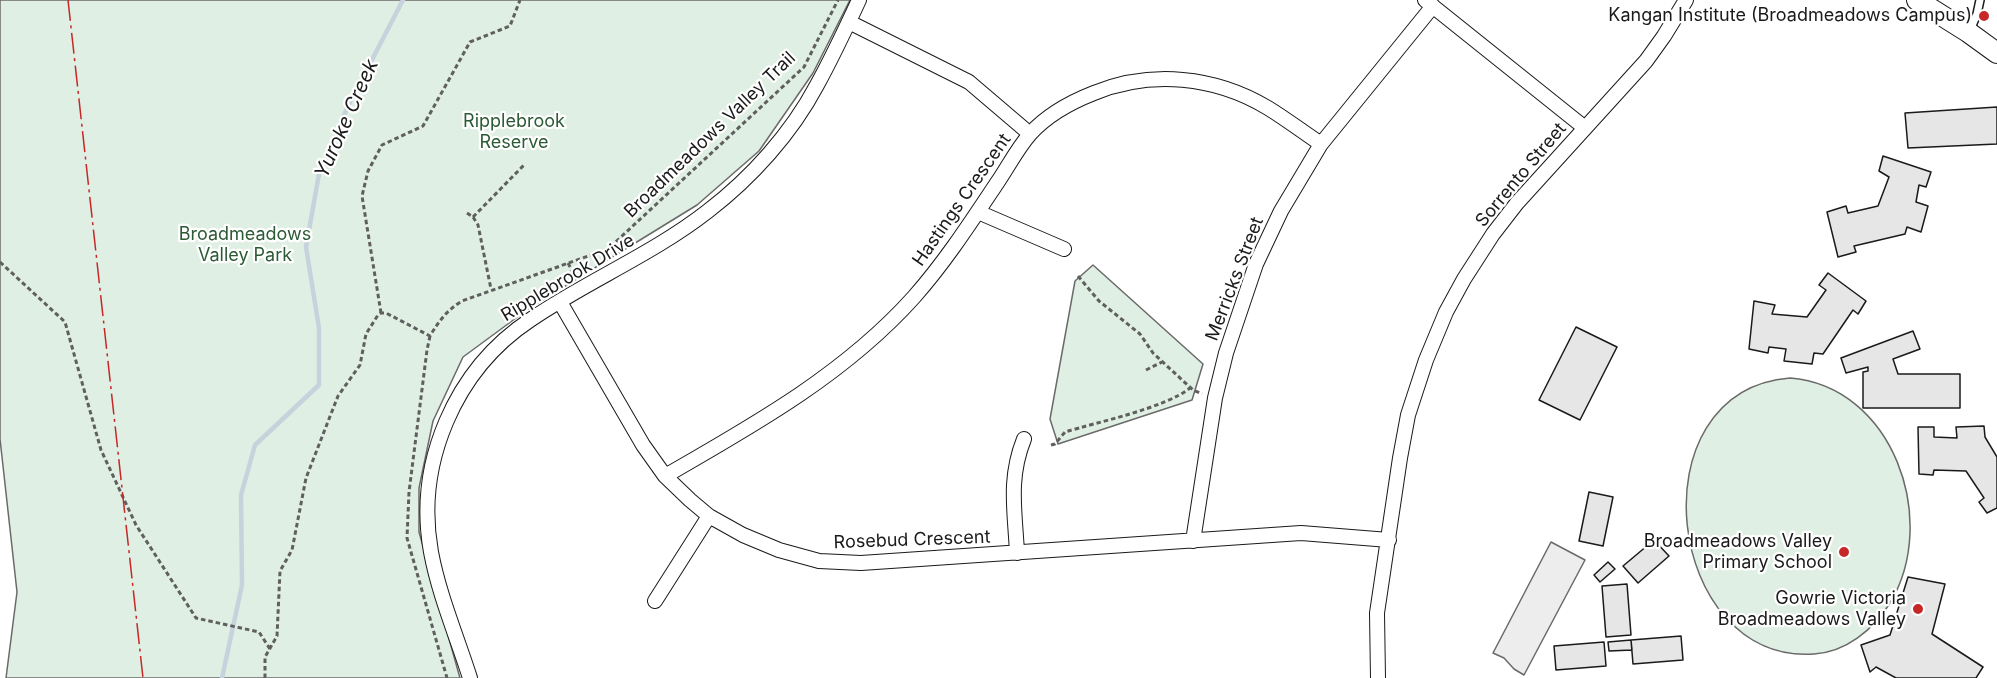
<!DOCTYPE html>
<style>
body{margin:0}
canvas{display:block;background:#fff}
</style>
<canvas width="1997" height="678"></canvas>
<script>
const c = document.querySelector('canvas').getContext('2d');
c.lineJoin = 'round';
function fillPath(path, color) { c.fillStyle = color; c.fill(path, 'evenodd'); }
function stroke(path, color, width, dash) { c.strokeStyle = color; c.lineWidth = width; c.lineCap = dash ? 'butt' : 'round'; c.setLineDash(dash || []); c.stroke(path); }
function label(font, color, halo, rows, align = 'center') {
  c.font = font + ' Inter,sans-serif'; c.lineWidth = 4.5; c.setLineDash([]); c.textBaseline = 'middle'; c.strokeStyle = halo; c.fillStyle = color; for (const [text, x, y, turn = 0] of rows) {
    c.save(); c.translate(x, y); c.rotate((+turn || 0) * Math.PI / 180); c.textAlign = isNaN(turn) ? turn : align; if (halo) c.strokeText(text, 0, 0); c.fillText(text, 0, 0); c.restore();
  }
}
const green = new Path2D(`
 M0,0h850l-37,73 -54,78 -62,54 -166,102 -68,50 -30,64 -14,67v44l41,146h-454l11,-86 -17,-153z
 M1093,265l110,99 -11,36 -134,44 -8,-25 25,-138z
 M1790,378c103,8 150,142 100,225 -17,27 -44,49 -76,51 -148,11 -182,-263 -24,-276z`);
const parking = new Path2D(`
 M1551,542l34,18 -61,115 -10,-6 -10,-11 -11,-5z`);
const stream = new Path2D(`
 M222,678l20,-93 -1,-90 14,-50 64,-60v-57l-13,-81 13,-73 29,-68 55,-106`);
const building = new Path2D(`
 M1997,107v37l-89,4 -3,-35z
 M1883,156l48,16 -5,15 -7,-2 -3,17 12,4 -7,26 -14,-5 -2,7 -51,12 2,6 -18,5 -11,-45 19,-6 2,7 30,-7 11,-29 -10,-6z
 M1828,273l38,28 -8,13 -5,-4 -30,44 -9,-1 -2,11 -28,-3 2,-12 -17,-2 -1,6 -19,-4 5,-48 21,4 -3,9 35,3 19,-27 -7,-5z
 M1576,327l41,20 -37,73 -41,-20z
 M1913,331l7,18 -27,10 5,15h62v34h-97v-36l5,-1v-4l-22,6 -5,-15z
 M1984,426l1,11 12,20v51l-10,5 -8,-11 5,-4 -18,-27 -32,-1 -1,5 -14,-1 -1,-47h16v10l23,1 -1,-11z
 M1589,492l24,5 -10,49 -24,-5z
 M1654,540l15,16 -31,27 -15,-17z
 M1608,562l7,7 -15,13 -6,-7z
 M1908,577l37,7 -13,50 51,33 -7,11h-80l-20,-11 -6,5 -9,-27 29,-10z
 M1627,584l4,51 -25,2 -4,-51z
 M1681,636l2,24 -50,4 -2,-24z
 M1631,640l1,10 -23,1 -1,-9z
 M1604,642l2,24 -50,4 -2,-24z`);
const path = new Path2D(`
 M467,213l6,4 5,8 13,64
 M473,217l52,-53
 M0,262l65,60 36,128 35,75 60,93 63,14 11,17
 M568,263l8,15
 M1078,276l21,25 41,33 13,19 40,37 9,4
 M381,313l-19,-117 6,-25 14,-26 41,-19 47,-84 40,-16 10,-26
 M430,336l-3,14 -18,142 -2,46 40,140
 M1146,370l16,-8
 M1051,445l4,-1 10,-12c33,-10 100,-24 125,-44
 M265,678v-21l12,-21 3,-65 12,-21 14,-72 32,-82 22,-31 6,-31 12,-19 3,-2h5l44,23c9,-15 17,-26 32,-35l146,-52 196,-182 34,-67`);
const lane = new Path2D(`
 M1970,30l7,-16 3,-14`);
const street = new Path2D(`
 M1425,0l160,128
 M849,22l120,60 61,52
 M978,212l86,37
 M560,302l83,143 22,31 25,24 19,16 34,19 36,15 40,11 42,2 440,-30 88,7
 M665,476c89,-51 180,-102 249,-179 31,-35 57,-75 83,-114 11,-16 20,-34 33,-49 17,-19 41,-32 64,-41 57,-23 121,-17 174,15 18,11 35,24 53,36
 M1193,541l22,-143 11,-45 30,-89 25,-53 40,-67 112,-138
 M1017,553c-2,-42 -9,-74 7,-114
 M655,601l54,-85
 M470,678c-13,-41 -31,-83 -39,-126 -16,-89 24,-182 99,-232 57,-39 123,-66 178,-109 43,-33 83,-77 109,-126 15,-27 29,-57 42,-85
 M1378,678l-1,-65 23,-155 8,-43 18,-55 20,-48 18,-33 29,-45 24,-31 129,-142 18,-25 22,-36`);
const secondary = new Path2D(`
 M1917,0l51,32 29,21`);
const power = new Path2D(`
 M68,0l75,678`);
const markers = [
 [1984,16,6,"#c62828"],
 [1844,552,6,"#c62828"],
 [1918,609,6,"#c62828"]
];
const poiNames = [
 ["Kangan Institute (Broadmeadows Campus)",1972,16],
 ["Broadmeadows Valley",1832,542],
 ["Primary School",1832,563],
 ["Gowrie Victoria",1906,599],
 ["Broadmeadows Valley",1906,620]
];
const parkNames = [
 ["Ripplebrook",514,122],
 ["Reserve",514,143],
 ["Broadmeadows",245,235],
 ["Valley Park",245,256]
];
const streetNames = [
 ["Broadmeadows Valley Trail",710,135,-44],
 ["Sorrento Street",1521,175,-50],
 ["Hastings Crescent",962,200,-55],
 ["Ripplebrook Drive",568,278,-31],
 ["Merricks Street",1235,279,-69],
 ["Rosebud Crescent",912,540,-2]
];
const waterNames = [
 ["Yuroke Creek",347,119,-66]
];
fillPath(green, '#e0efe3');
stroke(green, '#6a6a6a', 1.5);
fillPath(parking, '#ededed');
stroke(parking, '#6a6a6a', 1.5);
stroke(stream, '#c6d2dc', 4.5);
fillPath(building, '#e6e6e6');
stroke(building, '#1a1a1a', 1.5);
stroke(lane, '#1a1a1a', 10);
stroke(street, '#1a1a1a', 16);
stroke(secondary, '#1a1a1a', 22);
stroke(path, '#5f5f5f', 3, [4.5, 3]);
stroke(lane, '#fff', 7);
stroke(street, '#fff', 14);
stroke(secondary, '#fff', 20);
stroke(power, '#c62828', 1.5, [21, 4.5, 3, 4.5]);
for (const [x, y, r, color] of markers) { const dot = new Path2D(); dot.arc(x, y, r, 0, 2 * Math.PI); c.fillStyle = color; c.fill(dot); stroke(dot, '#fff', 2); }
label('18px', '#1a1a1a', '#fff', poiNames, 'right');
label('18px', '#2b5a34', '#fff', parkNames);
label('18px', '#1a1a1a', '#fff', streetNames);
label('italic 20px', '#1a1a1a', '#fff', waterNames);
</script>
